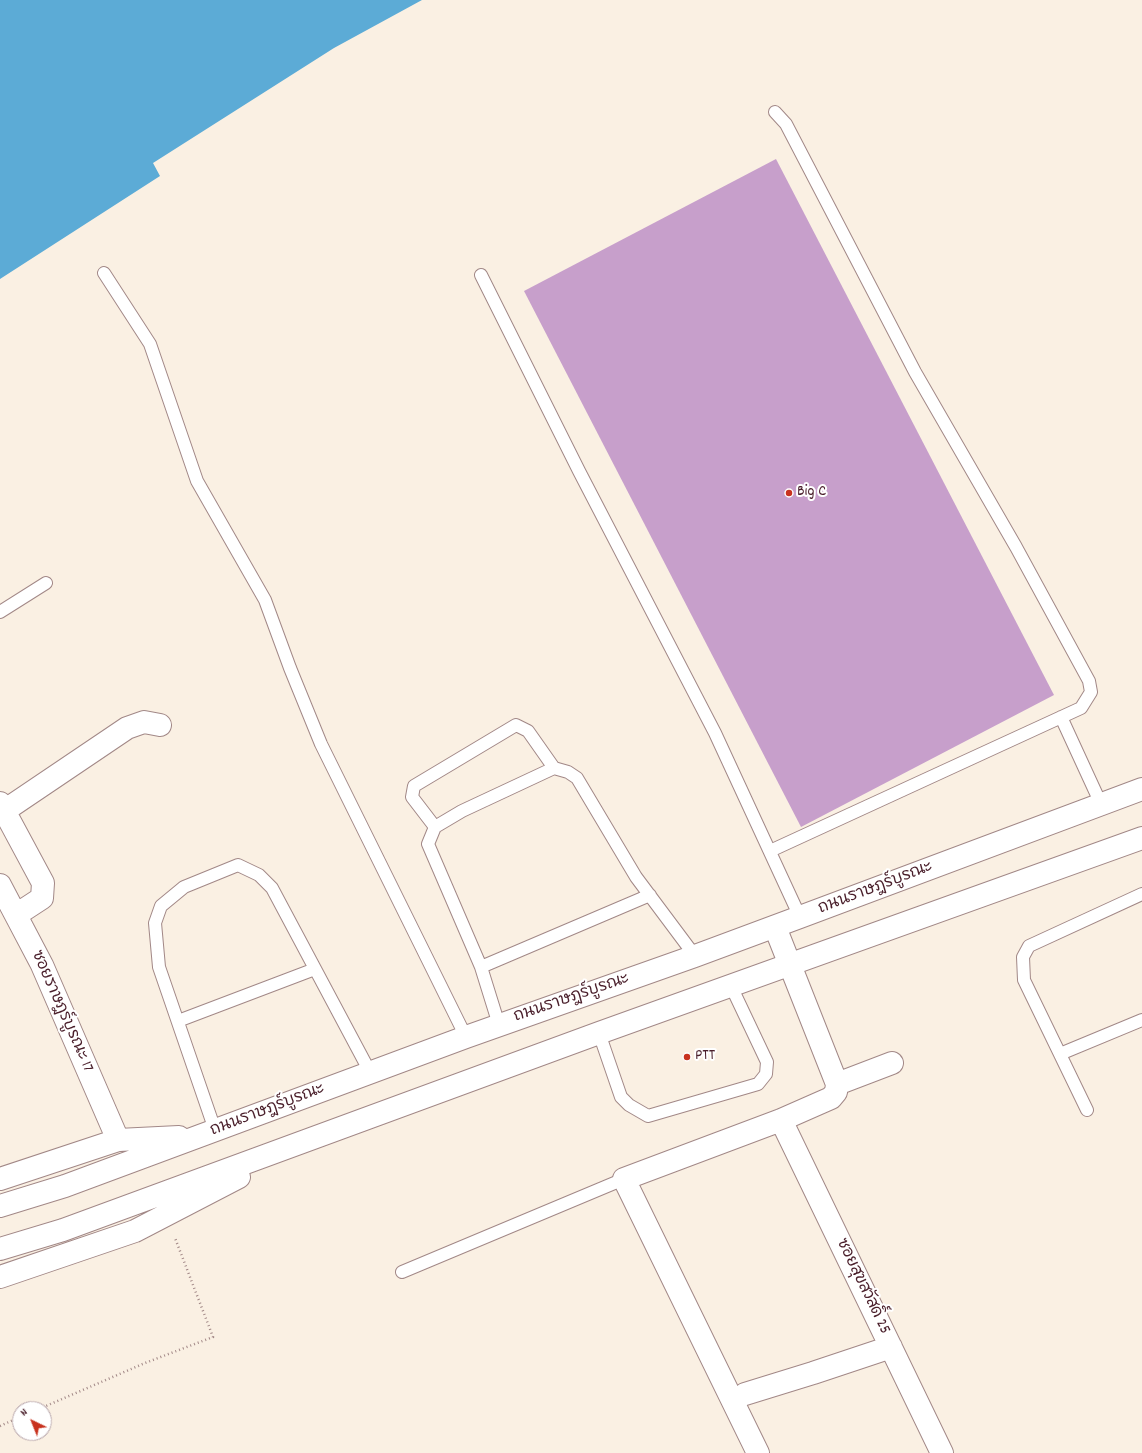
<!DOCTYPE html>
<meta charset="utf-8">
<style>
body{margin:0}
#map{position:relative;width:1142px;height:1453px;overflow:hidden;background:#faf0e3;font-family:Dekko,sans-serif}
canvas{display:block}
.north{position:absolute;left:12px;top:1401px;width:40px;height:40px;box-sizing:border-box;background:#fff;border:1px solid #b7a5aa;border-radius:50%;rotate:317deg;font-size:11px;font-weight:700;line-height:16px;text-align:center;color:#4a1f2b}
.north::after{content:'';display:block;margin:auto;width:14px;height:18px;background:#c8321e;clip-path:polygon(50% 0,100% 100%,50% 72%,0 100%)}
</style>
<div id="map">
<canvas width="1142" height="1453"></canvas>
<div class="north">N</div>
</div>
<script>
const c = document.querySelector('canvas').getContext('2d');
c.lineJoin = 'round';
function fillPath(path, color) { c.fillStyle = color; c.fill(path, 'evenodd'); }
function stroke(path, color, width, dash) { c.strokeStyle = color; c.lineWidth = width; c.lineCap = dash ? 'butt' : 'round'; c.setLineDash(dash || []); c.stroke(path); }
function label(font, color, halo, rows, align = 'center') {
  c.font = font + ' Dekko,"Playpen Sans Thai",sans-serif'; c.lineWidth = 4; c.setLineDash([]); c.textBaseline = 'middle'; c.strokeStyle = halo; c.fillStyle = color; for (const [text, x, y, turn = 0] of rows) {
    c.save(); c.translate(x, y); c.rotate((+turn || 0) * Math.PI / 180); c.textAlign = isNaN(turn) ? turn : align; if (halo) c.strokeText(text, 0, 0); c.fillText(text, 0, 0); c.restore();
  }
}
const water = new Path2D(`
 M0,0h422l-88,48 -181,115 7,13 -160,103z`);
const building = new Path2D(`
 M776,159l278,536 -253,132 -277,-536z`);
const path = new Path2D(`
 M39,1409l106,-46 68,-26 -38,-99
 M0,1426l20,-9`);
const lane = new Path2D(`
 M104,273l46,71 47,137 68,119 25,68 31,76 145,293
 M481,275l98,196 136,262 85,184
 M0,612l46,-29
 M1061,717l40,87
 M435,827l-23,-30 2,-11 102,-61 12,6 26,37
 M770,851l311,-143 10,-16 -2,-11 -73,-134 -101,-175 -129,-248 -11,-12
 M481,967l169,-72
 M178,1021l137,-52
 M499,1025l-18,-58 -53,-123 7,-17 27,-16 92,-43 14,4 9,6 59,99 59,79
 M599,1033l22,64 8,8 19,11 110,-32 8,-10 1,-12 -36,-76
 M1060,1054l82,-34
 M1087,1110l-63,-130 -1,-23 6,-11 113,-52
 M215,1130l-56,-163 -4,-44 6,-17 23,-19 54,-22 21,10 13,13 98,184
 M402,1272l222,-93`);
const street = new Path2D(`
 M0,803l43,80 -1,15 -26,17
 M4,811l123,-83 17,-6 16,3
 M0,885l42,80 76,175
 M837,1084l55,-21
 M781,1120l161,333
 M745,1394l68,-21 78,-26
 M758,1453l-134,-274 157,-59 50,-22 5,-6 1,-8 -62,-157`);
const secondary = new Path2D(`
 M0,1179l118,-39 61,-3
 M0,1206l65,-20 401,-149 229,-81 105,-39 342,-128
 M0,1249l63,-19 536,-197 543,-195
 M0,1277l135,-46 104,-54`);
const markers = [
 [789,493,4,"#c8321e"],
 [687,1057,4,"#c8321e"]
];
const poiNames = [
 ["Big C",797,493],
 ["PTT",695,1057]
];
const streetNames = [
 ["ถนนราษฎร์บูรณะ",876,889,-21],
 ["ถนนราษฎร์บูรณะ",572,999,-19],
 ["ซอยราษฎร์บูรณะ 17",61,1012,66],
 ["ถนนราษฎร์บูรณะ",268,1111,-21],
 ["ซอยสุขสวัสดิ์ 25",862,1287,64]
];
fillPath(water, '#5cabd6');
fillPath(building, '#c79fcb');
stroke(lane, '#a28887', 14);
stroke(street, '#a28887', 24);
stroke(secondary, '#a28887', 24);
stroke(path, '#a28887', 2.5, [1, 3]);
stroke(lane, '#fff', 12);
stroke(street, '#fff', 22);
stroke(secondary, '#fff', 22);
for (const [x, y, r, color] of markers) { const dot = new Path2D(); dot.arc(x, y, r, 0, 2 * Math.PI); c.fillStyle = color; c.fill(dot); stroke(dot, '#fff', 1.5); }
label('16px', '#4a1f2b', '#fff', poiNames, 'left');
label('16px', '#4a1f2b', '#fff', streetNames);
</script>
